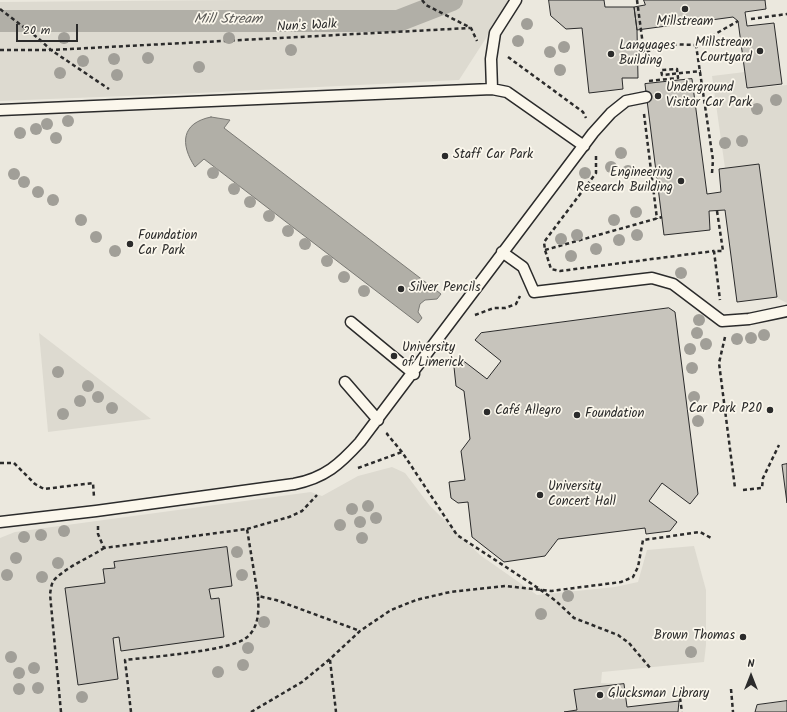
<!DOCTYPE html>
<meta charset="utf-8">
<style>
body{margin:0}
#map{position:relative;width:787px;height:712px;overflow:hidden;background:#fbf7ec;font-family:Kalam,sans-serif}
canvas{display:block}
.north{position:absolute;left:731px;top:656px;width:40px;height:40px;-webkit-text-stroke:3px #fbf7ec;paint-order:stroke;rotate:0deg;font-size:11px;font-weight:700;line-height:16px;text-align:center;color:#2b2b2b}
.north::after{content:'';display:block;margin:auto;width:14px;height:18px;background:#2b2b2b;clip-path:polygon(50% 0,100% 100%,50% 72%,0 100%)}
.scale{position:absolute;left:16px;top:24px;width:62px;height:18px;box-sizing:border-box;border:2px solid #2b2b2b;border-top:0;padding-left:5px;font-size:12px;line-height:14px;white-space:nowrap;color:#2b2b2b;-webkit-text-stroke:3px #fbf7ec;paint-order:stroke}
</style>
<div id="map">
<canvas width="787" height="712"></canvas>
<div class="north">N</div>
<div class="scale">20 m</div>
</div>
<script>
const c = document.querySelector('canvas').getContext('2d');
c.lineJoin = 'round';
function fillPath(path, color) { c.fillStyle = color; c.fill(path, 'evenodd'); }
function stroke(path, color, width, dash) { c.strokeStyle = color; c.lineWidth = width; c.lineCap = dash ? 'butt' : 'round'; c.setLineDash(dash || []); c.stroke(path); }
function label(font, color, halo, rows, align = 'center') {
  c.font = font + ' Kalam,sans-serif'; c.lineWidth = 3.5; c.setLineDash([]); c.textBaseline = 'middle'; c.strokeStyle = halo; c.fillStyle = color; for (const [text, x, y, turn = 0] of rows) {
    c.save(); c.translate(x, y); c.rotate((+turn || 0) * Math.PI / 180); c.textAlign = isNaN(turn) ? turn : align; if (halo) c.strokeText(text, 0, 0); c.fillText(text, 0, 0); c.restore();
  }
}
const built = new Path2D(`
 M0,0h787v712h-787z`);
const green = new Path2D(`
 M237,0h285l-16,7 -47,73 -260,13 -199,8v-99z
 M745,72l1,17 41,-4v218l-10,-5 -18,-134 -34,4 -13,-92z
 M39,333l112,86 -103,13z
 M392,467l13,6 25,33 50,49 57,40 78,-8 23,-5 9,-32 47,-4 12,44v55l-2,17 -102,10 -1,11 23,1 -50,6 3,20 -13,2h-564v-174l15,-6 296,-40 11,4 36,-20z`);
const water = new Path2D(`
 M211,117l19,3 -6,8 217,166 -4,5 -12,1 -5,4 -2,8 4,6 -4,5 -214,-164 -9,8c-15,-23 -14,-44 16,-50z`);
const canal = new Path2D(`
 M0,21h398l54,-21`);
const building = new Path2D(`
 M549,0h55l1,7h29l3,23 1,48h-16l1,11 -34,4 -7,-65 -16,1 -15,-13z
 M644,0h121l1,9 -21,3 2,14 27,-3 8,61 -35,4 -9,-67 -5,-4 -96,13 -3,-23 11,-2z
 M692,79l15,115 14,-2 -2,-23 40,-5 18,133 -40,5 -12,-92 -16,1 1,19 -46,5 -19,-151z
 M669,308l6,4 23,182 -8,10 -28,-21 -13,18 28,21 -7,9 -24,3 -1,-6 -87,11 -13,17 -41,6 -32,-25 -4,-35 -10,1 -7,-5 -2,-16 16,-2 -4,-29 9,-12 -6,-48 -8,-5 -2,-19 7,-8 26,20 14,-18 -26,-21 6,-7z
 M787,464v39l-5,-38z
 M227,547l5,39 -23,3 2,10 8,-1 5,39 -103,14 -2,-14 -6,1 5,41 -40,6 -13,-97 40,-5 -2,-14 12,-1 -1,-6z
 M624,684l3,23 52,-6 -1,11h-114l13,-2 -3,-20z
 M787,701v11h-32l2,-7z`);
const path = new Path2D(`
 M422,0l4,5 45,23 6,13
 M637,0l7,53 21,-9 31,1
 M0,9l38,29 13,12 58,39
 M751,19l36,-5
 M0,50h51l419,-22
 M508,57l75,55 3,6
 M649,81l29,-3 -1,-9 -16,1 1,5 10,-1
 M644,114l13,105
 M596,156v17l-52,69 1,8 6,19 9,2 154,-20
 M712,173l1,-13 -17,-115 42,-24
 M717,211l6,40h-9l6,49
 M545,250l117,-33
 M475,315l19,-7h11l11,-4 4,-8
 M725,337l-6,26 16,125
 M388,433l-1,1 15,18 55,83 81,53 18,13 18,17 44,17 11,8 22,26
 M0,463h14l21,21 9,5 49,-6 1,14
 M358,468l44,-16
 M743,490l19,-2 1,-10 16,-33
 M98,526v8l6,14 143,-19 11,67 18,4 84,31
 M247,529l42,-12 13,-6 15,-16
 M330,660l6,52
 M731,689l2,23
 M680,698l2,14
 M61,712l-11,-118c1,-5 1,-11 5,-15 13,-13 34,-21 49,-31
 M131,712l-6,-52c24,-3 105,-9 121,-22 13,-10 13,-27 12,-42
 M251,712l51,-30 28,-23 30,-28 31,-21 25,-10 34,-8 55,-6 46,5 70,-9 12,-5 5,-10 5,-27 57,-8 13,7`);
const service = new Path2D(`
 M492,89l-1,-30 4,-26 21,-33
 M0,110l492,-21 15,3 77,54
 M502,252l21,15 11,25 118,-14 21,6 49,37 27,-2 38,-8
 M351,322l63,52
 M345,382l33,38
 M0,522l96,-11 198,-27c31,-6 46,-20 66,-42l233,-309 18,-20 15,-12 20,-4`);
const pathBridge = new Path2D(`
 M672,74l29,-3`);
const trees = [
 [527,24],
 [64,38],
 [229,38],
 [518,41],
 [564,47],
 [291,50],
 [550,52],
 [148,58],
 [114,59],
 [83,61],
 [199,67],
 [560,70],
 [60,73],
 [117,75],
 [776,100],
 [757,109],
 [68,121],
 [47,124],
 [36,129],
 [20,133],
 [56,138],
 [742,141],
 [725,143],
 [621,153],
 [611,167],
 [628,171],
 [213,173],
 [585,173],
 [14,174],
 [24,182],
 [234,189],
 [38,192],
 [53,200],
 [250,202],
 [636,212],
 [269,216],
 [81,220],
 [614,220],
 [288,231],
 [577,235],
 [637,235],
 [96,237],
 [561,239],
 [619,240],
 [305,244],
 [596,249],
 [115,251],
 [571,256],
 [327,261],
 [681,273],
 [344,277],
 [364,291],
 [699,320],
 [697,333],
 [764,335],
 [751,338],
 [737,339],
 [706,344],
 [690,349],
 [692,368],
 [58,372],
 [88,386],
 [98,397],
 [694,397],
 [80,401],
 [112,408],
 [63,414],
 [698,421],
 [368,506],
 [352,509],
 [376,518],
 [360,522],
 [340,525],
 [64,531],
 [41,535],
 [24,537],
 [362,538],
 [237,552],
 [16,558],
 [58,563],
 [7,575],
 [242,575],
 [42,577],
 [568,596],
 [541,614],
 [264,622],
 [248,648],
 [691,652],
 [11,657],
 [243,665],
 [34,668],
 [218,672],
 [19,673],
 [38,688],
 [19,689],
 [82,697]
];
const markers = [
 [685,9,4,"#2b2b2b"],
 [760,51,4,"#2b2b2b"],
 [611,54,4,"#2b2b2b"],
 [658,96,4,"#2b2b2b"],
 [445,156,4,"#2b2b2b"],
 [681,181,4,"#2b2b2b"],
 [130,244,4,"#2b2b2b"],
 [401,289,4,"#2b2b2b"],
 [394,356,4,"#2b2b2b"],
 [770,410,4,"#2b2b2b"],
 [487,412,4,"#2b2b2b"],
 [577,415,4,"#2b2b2b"],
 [540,495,4,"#2b2b2b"],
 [743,637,4,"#2b2b2b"],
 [600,695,4,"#2b2b2b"]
];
const poiNames = [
 ["Millstream",685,23,"center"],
 ["Millstream",752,44,"right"],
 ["Courtyard",752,59,"right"],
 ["Languages",619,47],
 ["Building",619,62],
 ["Underground",666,89],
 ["Visitor Car Park",666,104],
 ["Staff Car Park",453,156],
 ["Engineering",673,174,"right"],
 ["Research Building",673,189,"right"],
 ["Foundation",138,237],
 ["Car Park",138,252],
 ["Silver Pencils",409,289],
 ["University",402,349],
 ["of Limerick",402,364],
 ["Car Park P20",762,410,"right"],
 ["Café Allegro",495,412],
 ["Foundation",585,415],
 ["University",548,488],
 ["Concert Hall",548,503],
 ["Brown Thomas",735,637,"right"],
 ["Glucksman Library",608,695]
];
const streetNames = [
 ["Nun's Walk",307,27,-3]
];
const waterNames = [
 ["Mill Stream",228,21]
];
fillPath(built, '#ebe8de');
fillPath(green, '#dddad0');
fillPath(water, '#b1afa7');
stroke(water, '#7b7a75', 1);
stroke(canal, '#b1afa7', 22);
fillPath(building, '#c7c4bc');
stroke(building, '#2b2b2b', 1);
stroke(service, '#2b2b2b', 13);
stroke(path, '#2b2b2b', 2.5, [4, 3]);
stroke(service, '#fbf7ec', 10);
stroke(pathBridge, '#2b2b2b', 2.5, [4, 3]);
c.fillStyle = '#a19f98';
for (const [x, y] of trees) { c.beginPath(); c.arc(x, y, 6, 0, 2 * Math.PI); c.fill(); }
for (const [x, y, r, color] of markers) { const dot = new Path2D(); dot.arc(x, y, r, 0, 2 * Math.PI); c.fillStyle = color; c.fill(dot); stroke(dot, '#fbf7ec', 1.5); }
label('13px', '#2b2b2b', '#fbf7ec', poiNames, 'left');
label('13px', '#2b2b2b', '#fbf7ec', streetNames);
label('italic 14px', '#5a5956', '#fbf7ec', waterNames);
</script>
